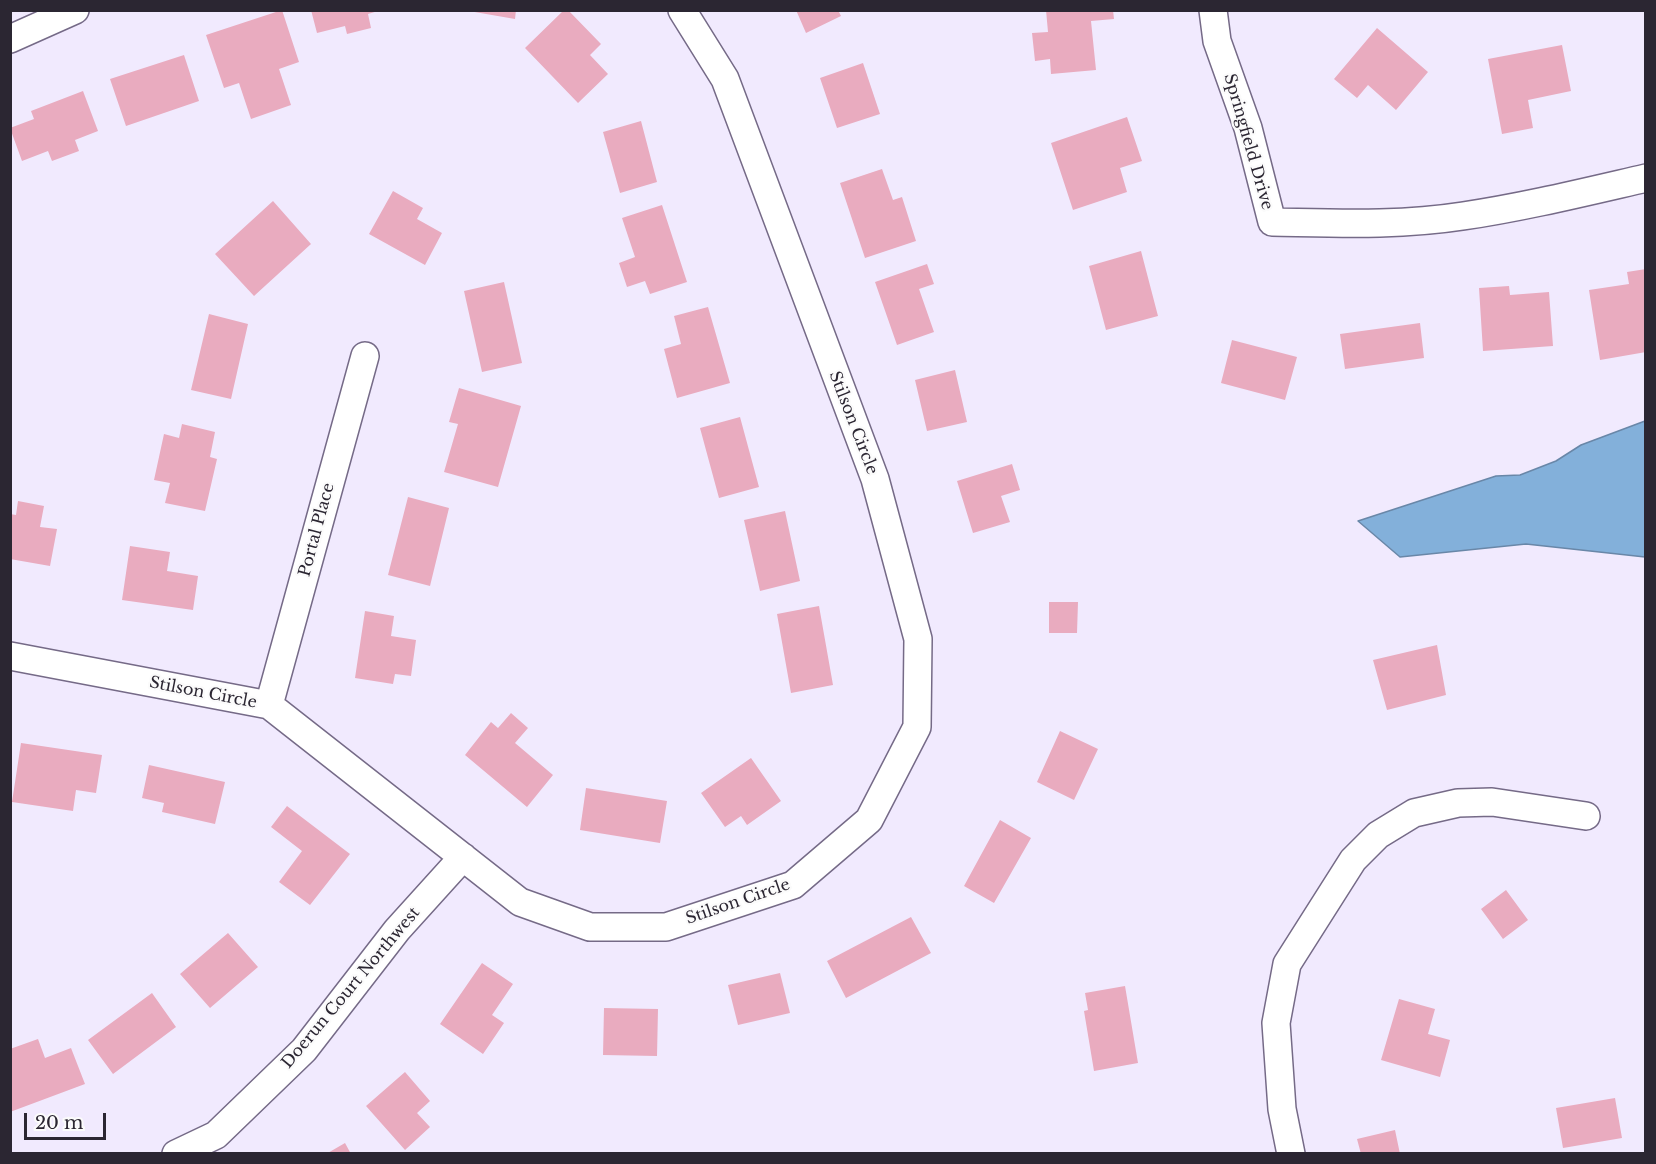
<!DOCTYPE html>
<style>
body{margin:0}
#map{position:relative;width:1656px;height:1164px;overflow:hidden;background:#f1eafe;font-family:"Libre Baskerville",serif}
canvas{display:block}
.frame{position:absolute;inset:0;border:12px solid #2b2632;pointer-events:none}
.scale{position:absolute;left:24px;top:1113px;width:82px;height:27px;box-sizing:border-box;border:3px solid #2b2632;border-top:0;padding-left:8px;font-size:18px;line-height:21px;white-space:nowrap;color:#2b2632;-webkit-text-stroke:4px #fbfbfb;paint-order:stroke}
</style>
<div id="map">
<canvas width="1656" height="1164"></canvas>
<div class="frame"></div>
<div class="scale">20 m</div>
</div>
<script>
const c = document.querySelector('canvas').getContext('2d');
c.lineJoin = 'round';
function fillPath(path, color) { c.fillStyle = color; c.fill(path, 'evenodd'); }
function stroke(path, color, width, dash) { c.strokeStyle = color; c.lineWidth = width; c.lineCap = dash ? 'butt' : 'round'; c.setLineDash(dash || []); c.stroke(path); }
function label(font, color, halo, rows, align = 'center') {
  c.font = font + ' "Libre Baskerville",serif'; c.lineWidth = 4.5; c.setLineDash([]); c.textBaseline = 'middle'; c.strokeStyle = halo; c.fillStyle = color; for (const [text, x, y, turn = 0] of rows) {
    c.save(); c.translate(x, y); c.rotate((+turn || 0) * Math.PI / 180); c.textAlign = isNaN(turn) ? turn : align; if (halo) c.strokeText(text, 0, 0); c.fillText(text, 0, 0); c.restore();
  }
}
const water = new Path2D(`
 M1645,421v136l-119,-13 -126,13 -42,-36 138,-45 24,-1 36,-14 25,-16z`);
const building = new Path2D(`
 M282,10l17,52 -20,7 12,36 -40,14 -12,-36 -15,5 -18,-53z
 M311,10h67v1l-10,3 3,14 -24,6 -2,-8 -28,7z
 M463,10h53l-1,9z
 M564,10h4l33,34 -11,11 18,19 -30,29 -53,-55z
 M796,10h42l3,6 -35,17z
 M1046,10h67l1,9 -23,2 5,49 -45,4 -1,-15 -15,2 -3,-28 16,-1z
 M1377,28l51,44 -32,38 -28,-25 -11,13 -23,-19z
 M1562,45l9,46 -43,9 5,28 -31,6 -14,-75z
 M184,55l15,46 -73,25 -16,-47z
 M863,63l17,51 -43,14 -17,-50z
 M83,91l15,40 -23,9 4,11 -27,10 -4,-10 -26,10 -12,-33 24,-9 -3,-8z
 M1127,117l15,44 -22,7 7,24 -54,18 -22,-67z
 M641,121l16,61 -37,11 -17,-61z
 M882,169l11,31 9,-3 14,44 -51,17 -25,-75z
 M393,191l30,17 -6,11 25,14 -17,32 -56,-31z
 M273,201l38,43 -57,52 -39,-42z
 M662,205l25,77 -37,12 -5,-13 -18,6 -8,-24 16,-6 -13,-39z
 M1141,251l17,65 -52,14 -17,-64z
 M927,264l7,20 -15,5 15,43 -37,13 -22,-63z
 M1646,269v83l-46,8 -11,-70 40,-6 -2,-12z
 M504,282l18,81 -40,9 -18,-81z
 M1509,286l1,9 39,-3 4,54 -70,5 -4,-63z
 M708,307l22,76 -53,15 -13,-49 17,-5 -7,-28z
 M209,314l39,10 -17,75 -40,-9z
 M1420,323l4,35 -79,11 -5,-35z
 M1232,340l65,17 -12,43 -64,-17z
 M955,370l12,52 -40,9 -12,-51z
 M459,388l62,18 -23,81 -54,-15 14,-48 -9,-2z
 M740,417l19,70 -40,11 -19,-70z
 M182,424l33,8 -5,25 7,2 -12,52 -40,-8 5,-20 -16,-3 10,-46 15,4z
 M1012,464l8,26 -19,6 9,26 -37,11 -16,-52z
 M408,497l41,11 -19,78 -42,-11z
 M18,501l26,5 -4,21 17,2 -7,37 -40,-7v-45l6,1z
 M785,511l15,70 -40,10 -16,-71z
 M130,546l40,6 -3,19 31,5 -5,34 -71,-10z
 M1049,602h29l-1,31h-28z
 M819,606l14,79 -42,8 -14,-79z
 M365,611l29,5 -3,20 25,4 -5,36 -16,-2 -2,10 -38,-6z
 M1437,645l9,50 -59,15 -14,-50z
 M511,713l17,15 -13,15 38,32 -26,32 -62,-52 26,-33 7,6z
 M1060,731l38,18 -24,51 -37,-18z
 M21,743l81,12 -6,38 -20,-3 -3,21 -61,-9z
 M751,758l30,43 -34,24 -6,-9 -16,11 -24,-34z
 M149,765l76,17 -10,42 -53,-12 2,-9 -22,-5z
 M586,788l81,13 -7,42 -80,-13z
 M287,806l63,48 -40,51 -31,-23 23,-31 -31,-24z
 M1000,820l31,18 -37,65 -30,-17z
 M1506,890l22,30 -25,19 -22,-30z
 M911,917l20,36 -85,45 -19,-37z
 M228,933l30,34 -48,41 -30,-34z
 M482,963l31,21 -21,31 12,8 -21,31 -43,-30z
 M780,973l10,40 -52,12 -10,-40z
 M1125,986l13,77 -44,8 -10,-60 4,-1 -3,-17z
 M152,993l24,34 -63,47 -25,-34z
 M1399,999l36,10 -7,25 22,6 -10,37 -59,-17z
 M604,1008l54,1 -1,47 -54,-1z
 M38,1039l7,19 26,-10 14,36 -75,28v-63z
 M405,1072l25,29 -13,12 13,14 -25,23 -39,-44z
 M1615,1098l7,40 -59,10 -7,-40z
 M1395,1130l5,24h-39l-4,-15z
 M345,1143l6,11h-25z`);
const street = new Path2D(`
 M1213,10l4,31 31,87 24,94c63,1 127,4 191,-6 61,-9 122,-24 183,-38
 M10,39l65,-29
 M10,656l259,49 251,197 70,25h76l127,-42 76,-65 48,-93 1,-88 -43,-160 -150,-400 -43,-69
 M269,705l96,-349
 M176,1154l40,-19 88,-85 93,-120 66,-73
 M1291,1154l-9,-45 -6,-86 11,-59 66,-104 25,-25 36,-22 44,-10 34,-1 94,14`);
const streetNames = [
 ["Springfield Drive",1248,142,74],
 ["Stilson Circle",853,423,69],
 ["Portal Place",317,530,-75],
 ["Stilson Circle",203,693,11],
 ["Stilson Circle",738,902,-19],
 ["Doerun Court Northwest",351,988,-50]
];
fillPath(water, '#83b0da');
stroke(water, '#6987a8', 1.5);
fillPath(building, '#e9abbf');
stroke(street, '#756a87', 30);
stroke(street, '#fff', 27);
label('16px', '#2b2632', '#fbfbfb', streetNames);
</script>
